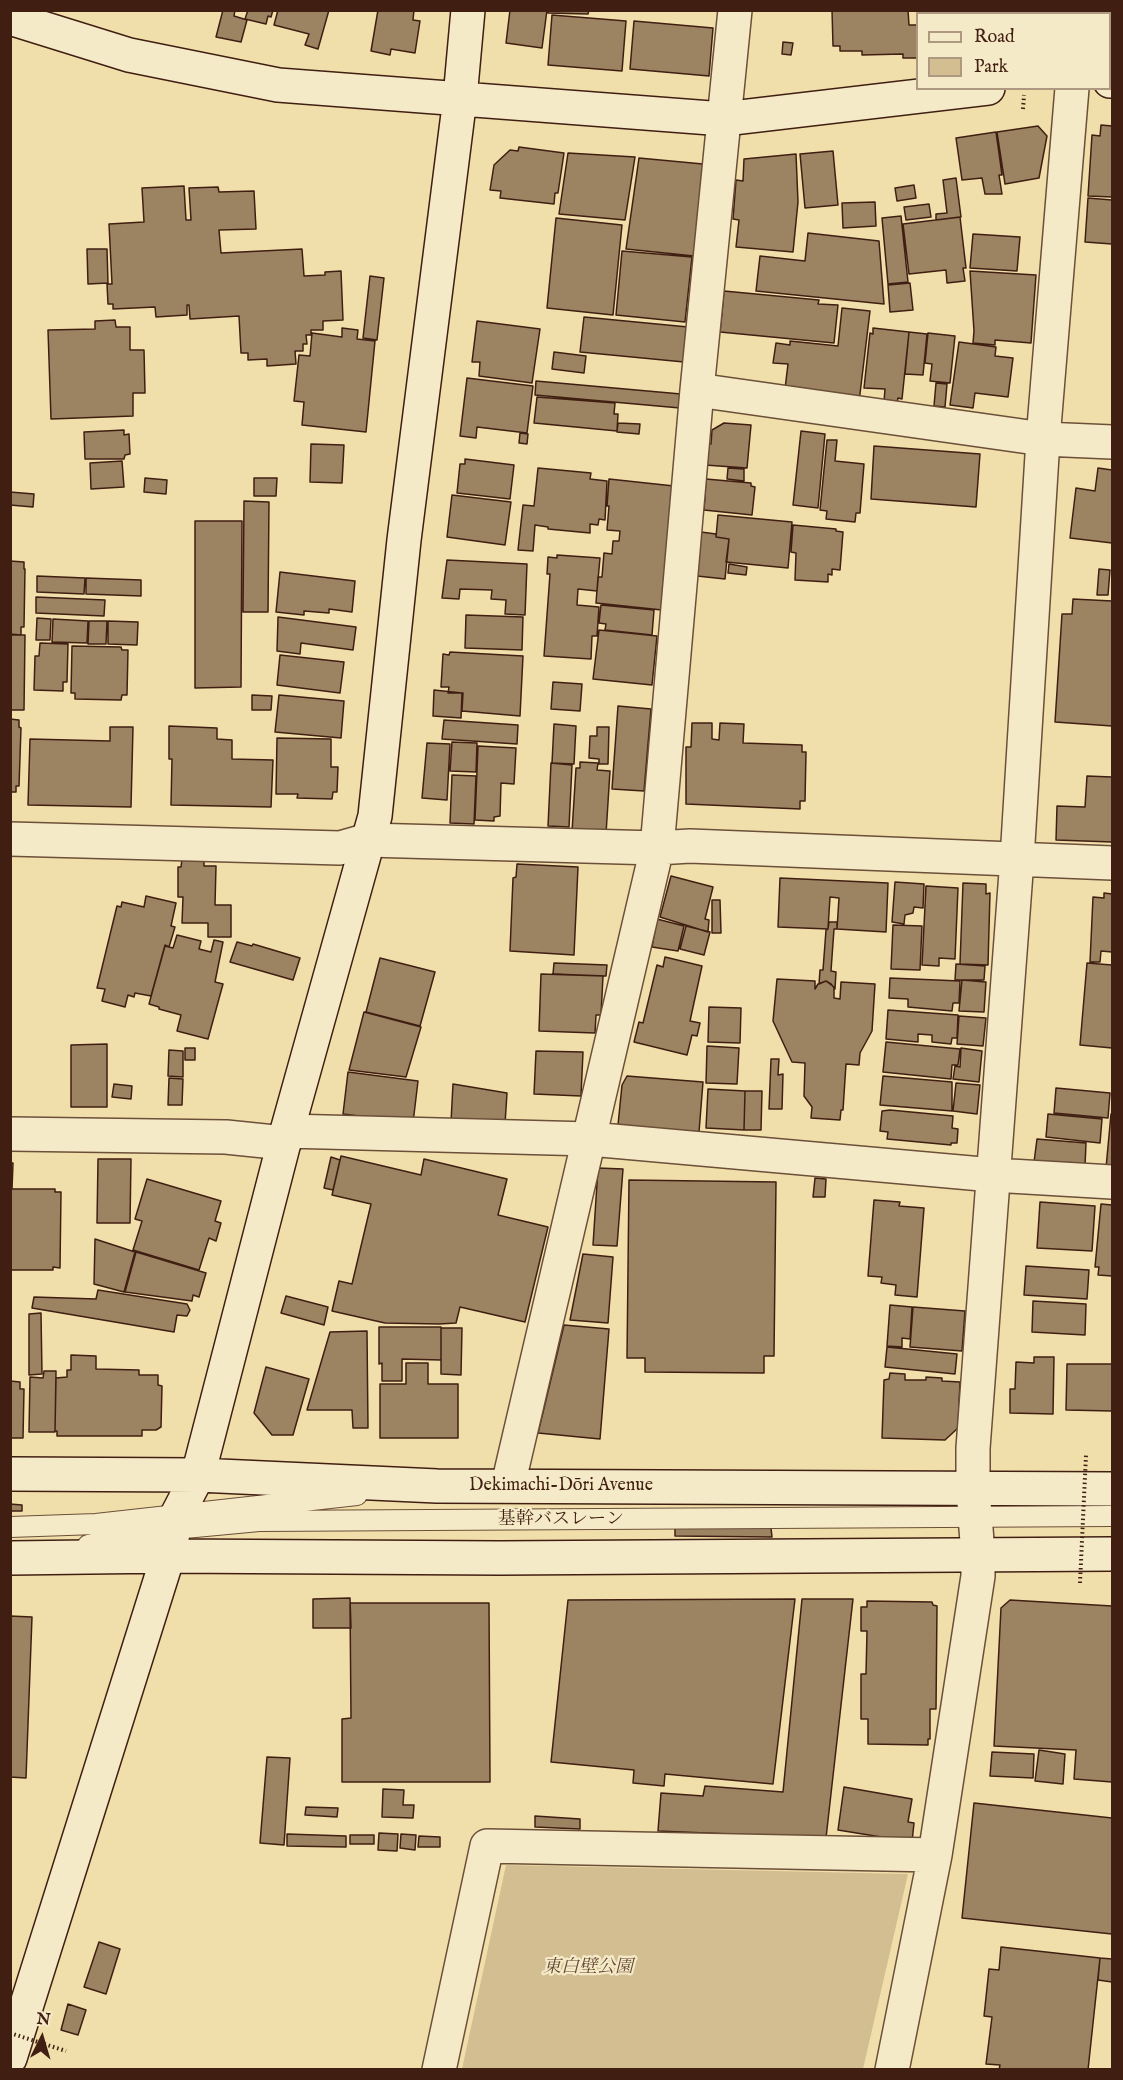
<!DOCTYPE html>
<meta charset="utf-8">
<style>
body{margin:0}
#map{position:relative;width:1123px;height:2080px;overflow:hidden;background:#f0dfab;font-family:"IM FELL English",serif}
canvas{display:block}
.frame{position:absolute;inset:0;border:12px solid #401f12;pointer-events:none}
.legend{position:absolute;left:916px;top:12px;width:195px;height:78px;box-sizing:border-box;background:#f5eac8;border:2px solid #ad997f;margin:0;padding:8px 10px;list-style:none;font-size:18px;color:#401f12}
.legend li{display:flex;align-items:center;gap:12px;height:30px}
.legend b{width:30px;border:2px solid #ad997f}
.north{position:absolute;left:12px;top:2008px;width:60px;height:60px;-webkit-text-stroke:4px #f5eac8;paint-order:stroke;rotate:5deg;font-size:16px;font-weight:700;line-height:24px;text-align:center;color:#401f12}
.north::after{content:'';display:block;margin:auto;width:21px;height:27px;background:#401f12;clip-path:polygon(50% 0,100% 100%,50% 72%,0 100%)}
</style>
<div id="map">
<canvas width="1123" height="2080"></canvas>
<div class="frame"></div>
<ul class="legend">
<li><b style="height:8px;background:#f5eac8"></b>Road</li>
<li><b style="height:16px;background:#d2be91"></b>Park</li>
</ul>
<div class="north">N</div>
</div>
<script>
const c = document.querySelector('canvas').getContext('2d');
c.lineJoin = 'round';
function fillPath(path, color) { c.fillStyle = color; c.fill(path, 'evenodd'); }
function stroke(path, color, width, dash) { c.strokeStyle = color; c.lineWidth = width; c.lineCap = dash ? 'butt' : 'round'; c.setLineDash(dash || []); c.stroke(path); }
function label(font, color, halo, rows, align = 'center') {
  c.font = font + ' "IM FELL English","Noto Serif JP",serif'; c.lineWidth = 4.5; c.setLineDash([]); c.textBaseline = 'middle'; c.strokeStyle = halo; c.fillStyle = color; for (const [text, x, y, turn = 0] of rows) {
    c.save(); c.translate(x, y); c.rotate((+turn || 0) * Math.PI / 180); c.textAlign = isNaN(turn) ? turn : align; if (halo) c.strokeText(text, 0, 0); c.fillText(text, 0, 0); c.restore();
  }
}
const green = new Path2D(`
 M506,1865l402,9 -45,195h-401z`);
const building = new Path2D(`
 M223,10h12l-1,6 13,4 -6,22 -25,-5z
 M248,10h25l-2,7 -3,-1 -2,8 -21,-5z
 M278,10h51l-11,39 -13,-4 4,-11 -35,-9z
 M378,10h36l-1,10 7,1 -5,32 -24,-4 -1,6 -19,-4z
 M510,10h37l-5,38 -36,-5z
 M548,10h41l-1,4 -40,-1z
 M832,10h76l1,15h9v33h-15v-4l-41,1v-4h-22v-5h-7z
 M979,10h81v4h-81z
 M552,15l74,6 -4,50 -74,-6z
 M634,21l79,7 -4,48 -79,-7z
 M783,42l10,1 -2,12 -9,-1z
 M1101,125l11,1v71l-24,-1 4,-61 8,1z
 M1038,126l9,10 -8,42 -34,6 -8,-52z
 M996,132l6,43h-3l3,19h-17l-3,-16 -20,2 -6,-42z
 M519,147l45,6 -6,40h-3l-1,11 -54,-6 1,-7 -11,-1 4,-25 16,-15 8,1z
 M833,151l5,54 -33,3 -5,-54z
 M568,153l67,4 -10,63 -66,-6z
 M796,154l2,48 -5,50 -57,-5 3,-27 -6,-1 3,-39 7,1 1,-22z
 M639,158l64,6 -9,92 -68,-7z
 M956,178l5,39 -25,3v-6l11,-1 -4,-33z
 M914,185l2,13 -19,3 -2,-13z
 M184,186l2,34h5l-2,-32 29,-1 1,5 35,-1 2,38 -37,1 2,23 81,-4 2,27 21,-1v-3l16,-1 2,49 -20,1v9h-12v5h-5l1,9h-4v7h-8l1,13 -29,2v-7l-19,1v-7h-7l-2,-37 -49,3 -1,-14h-2v10l-31,2 -1,-10 -42,2v-5h-5l-1,-20h5l-3,-60 35,-2 -2,-34z
 M1088,198l24,2v44l-27,-2z
 M875,202l1,24 -33,2 -1,-25z
 M929,204l2,13 -25,3 -2,-13z
 M901,216l7,66 -20,2 -6,-66z
 M960,217l6,51h-3l2,13 -18,2 -1,-13 -37,4 -6,-50z
 M556,218l66,7 -9,90 -66,-7z
 M808,233l71,8 5,63 -128,-13 4,-35 45,5z
 M973,234l47,3 -3,34 -47,-3z
 M87,249h20l1,34 -20,1z
 M622,251l70,6 -7,65 -69,-7z
 M970,271l66,4 -5,68 -36,-3v5l-22,-2 1,-12z
 M370,276l14,2 -7,62 -14,-2z
 M910,283l3,27 -23,2 -2,-27z
 M724,291l95,9 -1,4 20,1 -4,38 -114,-11z
 M842,308l28,3 -11,91 -74,-13 3,-25 -15,-1 3,-20 14,2v-4l48,5z
 M584,317l104,10 -4,35 -104,-10z
 M115,320l1,7h14v23h14l1,43h-12v23l-82,3 -3,-89 47,-1v-8z
 M477,321l63,8 -8,54 -53,-7 1,-14h-8z
 M342,328l16,2 -1,9 18,2 -9,91 -64,-7 2,-23 -10,-1 5,-46 11,1 2,-23 30,4z
 M873,328l36,4 -7,67 -4,-1 -1,5 -13,-1 1,-13 -21,-1 6,-55 3,1z
 M909,332l18,2 -4,41 -18,-1z
 M928,333l27,3 -5,47 -20,-2 2,-17 -7,-1z
 M959,342l37,5 -1,9 18,2 -5,39 -33,-4 -2,15 -23,-3z
 M554,352l32,4 -2,17 -32,-4z
 M467,378l66,8 -6,47 -50,-6 -1,11 -16,-2z
 M536,381l145,13 -1,14 -145,-13z
 M936,383l11,1 -2,23 -11,-1z
 M537,397l78,6 -1,11h4l-1,17 -83,-8z
 M618,423l22,1 -1,10 -22,-2z
 M724,423l27,2 -4,43 -42,-3 2,-21h4l1,-14z
 M124,430v5l5,-1 1,20 -5,1 -1,4h-39l-1,-27z
 M801,431l24,3 -7,74 -25,-3z
 M520,433l8,1 -1,10 -8,-1z
 M827,440h10l-2,21 29,3 -4,49h-4l-1,9 -29,-3 1,-8 -7,-1z
 M311,444l33,1 -2,38 -32,-1z
 M874,446l106,8 -4,53 -105,-8z
 M465,459l49,6 -4,34 -53,-6 3,-29h5z
 M122,461l2,26 -33,2 -1,-26z
 M538,468l53,5 -1,6 17,2 -2,39 -6,-1 -1,6 -8,-1v9l-42,-4v-2l-13,-2 -2,26 -15,-1 5,-45 11,1z
 M728,468l16,1v12l-17,-2z
 M1098,468l14,2v73l-42,-5 6,-50 19,3z
 M145,478l22,2 -1,14 -22,-2z
 M254,478h23l-1,18h-22z
 M609,479l65,7 -12,124 -66,-7 2,-26h4l2,-24 8,1 1,-13h6l1,-10 -13,-1 2,-24h-2z
 M706,479l45,4v3l4,1 -3,28 -48,-5z
 M10,492l24,2 -1,13 -23,-2z
 M452,495l59,7 -6,43 -58,-8z
 M244,501l25,1 -1,110h-25z
 M718,515l74,7 -4,46 -62,-6 3,-23 -13,-2z
 M195,521h47l-1,166 -46,1z
 M793,525l43,4v2l7,1 -3,38 -8,-1v6l-4,-1v8l-33,-2 1,-27 -5,-1z
 M701,532l15,2v3l13,2 -4,40 -28,-3z
 M557,555l43,3 -3,33 -19,-2 -1,16 22,2 -2,29h-5l-1,23 -47,-3 6,-82h-3l1,-17 9,1z
 M447,560l80,4 -2,51 -20,-1 1,-14 -15,-1 1,-9 -32,-1 -1,10 -17,-1z
 M10,561l14,1v7h1l-1,58h-3v8l-11,-1z
 M729,564l18,3 -1,8 -18,-2z
 M1099,569l11,1 -2,25h-11z
 M280,572l75,9 -3,31 -23,-3v4l-25,-2v4l-28,-3z
 M37,576l48,2 -1,16 -47,-2z
 M86,578l55,2v16l-55,-2z
 M36,597l69,3 -1,16 -68,-3z
 M1073,599l39,2v125l-57,-4 7,-108h10z
 M601,605l53,5 -2,25 -47,-5 1,-6 -7,-1z
 M466,615l57,2 -1,33 -57,-2z
 M278,617l78,10 -3,23 -52,-7 -1,11 -23,-3z
 M37,618l14,1 -1,21h-14z
 M53,619l35,2 -1,22 -35,-1z
 M89,621h18l-1,23h-18z
 M108,621l30,1 -1,23 -29,-1z
 M599,630l58,6 -5,49 -59,-6z
 M10,635h15l-1,75h-14z
 M40,643l28,1 -1,38h-4v9l-29,-1 1,-34h4z
 M72,646l49,1 1,3h6l-1,45h-5l-1,5 -46,-1v-6h-4z
 M450,652l73,4 -3,60 -58,-5 1,-18h-15l1,-6h-8l2,-33 6,1z
 M280,655l64,7 -4,31 -63,-8z
 M553,682l29,2 -2,27 -29,-2z
 M434,690l28,3 -1,25 -28,-2z
 M252,695l20,1 -1,14h-19z
 M279,695l65,6 -3,37 -66,-6z
 M618,706l33,3 -7,82 -32,-2z
 M10,719l9,1v7l2,1 -2,58h-3v6h-6z
 M444,720l74,5 -1,19 -75,-5z
 M692,723h20v16l7,1 1,-17 24,1 -1,19 59,2v7h4l-1,49h-5v8l-114,-5v-57h5z
 M554,724l22,2 -2,38 -22,-1z
 M169,726l48,2v11l15,1v19l41,1 -2,47 -100,-2 1,-46h-3z
 M110,727h23l-2,80 -103,-2 2,-66 80,2z
 M597,727h12l-1,37h-9v-5l-10,-1 1,-22h7z
 M277,738l54,1v28h7l-1,25h-4l-1,7 -35,-1 1,-4h-22z
 M452,742l25,1 -1,29 -26,-1z
 M427,743l23,1 -3,56 -25,-2z
 M478,746l38,2 -2,36 -13,-1 -1,33 -6,1v4l-19,-1z
 M580,762l18,1 -1,7 13,1 -4,63 -34,-2 4,-64h4z
 M551,763l21,2 -3,62 -21,-1z
 M452,775l24,1 -2,48 -24,-1z
 M1087,776l25,1v65l-56,-2 1,-34 28,1z
 M182,859h22v7h12l-1,39h16v32h-23v-14h-26l1,-26h-5v-30h3z
 M517,864l61,3 -4,88 -64,-4 3,-73 3,-1z
 M671,876l42,11 -8,32 4,1 -1,12 -48,-15z
 M780,878l108,5 -2,49 -49,-3 2,-31 -9,-1 -2,32 -50,-2z
 M895,882l29,2 -1,24 -9,-1 -1,6 -8,2 -1,9 -12,-2z
 M963,883l23,1v10l4,-1 -2,72 -28,-1z
 M926,886l32,2 -3,71 -16,-1v8l-17,-1z
 M1104,893l8,1v58l-11,-1 -1,11h-10l3,-65 11,1z
 M146,896l30,7 -5,23 4,1 -6,20 -4,-2 -14,51 -16,-3 -1,4 -6,-2 -3,12 -23,-6 3,-12 -8,-1 20,-82 4,1 1,-5 22,5z
 M712,900h8l1,33h-9z
 M657,919l27,7 -6,25 -26,-4z
 M829,922h8v7h-3l-3,42 5,1 -1,17 -4,-5 -5,-3 -7,3 1,-14h3l3,-40 2,-1z
 M893,925l29,1 -2,44 -29,-1z
 M686,926l24,6 -6,23 -24,-6z
 M177,935l24,6 -2,8 12,3 3,-12 9,2 -8,40 8,2 -15,55 -31,-8 4,-16 -22,-6v-2l-10,-3 16,-58 8,2z
 M237,942l15,4 1,-2 47,14 -7,22 -63,-18z
 M665,957l37,9 -12,55 10,2 -3,13 -5,-1 -5,20 -53,-13 5,-20 4,1 14,-58 6,2z
 M380,958l55,14 -15,54 -54,-14z
 M554,963l53,2 -1,11 -53,-2z
 M1087,963l25,2v83l-32,-3z
 M956,964l29,2 -1,14h-29z
 M541,974l62,2 -2,39h-5l-1,18 -56,-2z
 M890,978l70,3 -1,22h-6l-1,8 -44,-4v-8l-19,-1z
 M777,979l38,2v8l3,-5 8,-3 8,6v11l6,1 1,-17 34,2 -3,47 -12,22 -1,12 -13,-1 -3,46h-2l-1,10 -29,-2 1,-11 -8,-11 1,-33 -13,-1 -19,-41z
 M962,980l24,2 -2,30 -25,-1z
 M709,1007l32,1 -1,35 -32,-1z
 M888,1010l70,5 -1,23h-5l-1,6 -19,-2v-7l-14,-1v8l-32,-3z
 M364,1012l57,15 -15,50 -57,-7z
 M959,1016l27,2 -3,28 -26,-2z
 M886,1042l74,7 -2,16h-6l-1,14 -68,-7z
 M107,1044v63h-36v-62z
 M707,1046l32,2 -2,36 -31,-1z
 M185,1048h10v12h-10z
 M961,1048l21,3 -3,31 -26,-3 2,-13 5,1z
 M169,1050l14,1v26l-15,-1z
 M536,1051l47,1 -2,44 -47,-2z
 M771,1059h8l-1,16 5,-1 -1,35h-13z
 M348,1072l70,9 -5,42 -70,-9z
 M627,1076l76,6 -4,50 -81,-7 4,-40z
 M883,1076l69,6v29l-72,-6z
 M169,1078l14,1 -1,26h-14z
 M956,1083l24,2 -3,29 -24,-3z
 M114,1084l18,2 -1,13 -19,-2z
 M453,1084l54,9 -2,31 -54,-2z
 M1056,1088l54,5 -2,25 -54,-5z
 M708,1089l37,2 -1,39 -38,-2z
 M745,1091h17l-1,39h-17z
 M890,1110l63,6 -1,12 6,1 -1,14h-6v2l-64,-6 1,-7 -8,-1 2,-20z
 M1048,1114l54,5 -2,24 -54,-6z
 M1111,1114l1,1v54l-6,-1z
 M1037,1139l49,4 -1,23 -51,-4z
 M341,1156l80,19 3,-16 83,20 -9,36 50,12 -23,95 -65,-15 -4,16 -17,1 -54,-1 -53,-12 7,-30 13,3 19,-80 -39,-9z
 M331,1157l9,3 -7,30 -9,-2z
 M98,1159h33l-1,64h-33z
 M10,1163h3l-1,26h43v3h6l-1,76 -7,-1v3h-43z
 M598,1168l25,1 -6,77 -24,-1z
 M815,1178l11,1 -1,18h-12z
 M147,1179l74,22 -6,20 6,2 -5,18 -7,-3 -10,32 -66,-20 9,-29 -7,-2z
 M629,1180l147,2 -2,174h-10v17l-119,-1v-14h-18z
 M874,1200l26,2 -1,4 25,2 -7,89 -22,-2 1,-10 -15,-2 1,-6 -14,-1z
 M1040,1202l55,4 -3,45 -55,-3z
 M1101,1204l11,1v71l-14,-1 1,-8h-4z
 M95,1239l40,13 -11,40 -30,-8z
 M136,1252l70,21 -7,24 -6,-2 -1,6 -67,-9z
 M583,1254l30,3 -5,66 -38,-3z
 M1026,1266l63,4 -2,29 -63,-4z
 M98,1290l89,14 3,6 -3,6 -10,-1 -3,17 -142,-24 2,-11 62,2z
 M286,1296l42,11 -4,18 -43,-12z
 M1033,1301l53,3 -1,31 -53,-3z
 M890,1305l22,2 -2,32 -8,-1v9l-15,-1z
 M913,1307l52,4 -3,40 -52,-4z
 M41,1313l1,61 -13,1v-61z
 M564,1325l45,4 -9,110 -62,-6z
 M379,1327h62v33l-39,-1v22h-20v-18l-3,1z
 M441,1328h21l-1,47 -20,-1z
 M367,1331l1,97h-15l-1,-18h-45l23,-78z
 M887,1347l70,7 -2,20 -70,-7z
 M71,1355l25,1v13l43,1v5h19v10l4,1 -1,41 -5,3h-14v6h-85v-5h-2l1,-53 11,-1v-7h4z
 M1034,1357h20l-1,57 -43,-1v-24h5l1,-27 18,1z
 M406,1363h22v21h30v54h-78v-54h26z
 M1067,1364h45v47l-46,-1z
 M266,1367l43,12 -16,56h-21l-18,-22z
 M44,1371h12l-1,61h-26l1,-55 13,1z
 M890,1373l15,1v6h21v-3l16,1v3l18,1 -2,46 -13,12 -63,-2 2,-58 5,-1z
 M10,1381l10,1v7h4l-1,49h-13z
 M10,1504l12,1v6h-12z
 M675,1528h96l1,9 -97,-1z
 M350,1598l1,30h-38v-29z
 M795,1599l-22,185 -108,-10 -1,12 -31,-3 1,-13 -83,-8 17,-162z
 M802,1599h51l-27,239 -168,-7 3,-38 42,3 2,-10 78,6z
 M1010,1600l102,6v176l-38,-3 2,-29 -82,-4 7,-138z
 M867,1601l65,1 1,3 4,1 -1,103h-6v30h-2v6l-60,-1v-25h-7v-45h5l1,-43h-6v-24h6z
 M350,1603h139l1,179h-148v-63l9,-1z
 M10,1616l22,1 -6,161 -16,-1z
 M1039,1750l26,4 -2,30 -28,-3z
 M992,1752l42,2 -1,24 -43,-2z
 M267,1757l23,1 -6,87 -24,-2z
 M844,1787l68,12 -4,23 6,1 -2,19 -74,-12z
 M383,1789l21,1 -1,15h11l-1,13 -31,-1z
 M974,1803l138,15v116l-150,-16z
 M306,1807l32,1 -1,9 -32,-2z
 M535,1816l45,3v10l-45,-2z
 M379,1833l19,1 -1,17 -19,-1z
 M287,1834l59,2v11l-59,-1z
 M401,1834l15,1 -1,15 -15,-2z
 M350,1835h24v9h-24z
 M419,1836l21,1v10h-22z
 M99,1942l21,7 -14,45 -22,-7z
 M1001,1947l99,11 -12,112h-89l1,-5 -14,-1 6,-47 -8,-1 5,-47 10,1z
 M1100,1958l12,1v23l-14,-2z
 M68,2004l18,6 -8,25 -17,-5z`);
const path = new Path2D(`
 M1023,109l1,-14`);
const lane = new Path2D(`
 M10,1527l86,-3 261,-29
 M88,1545l86,-16 85,-8 853,-5`);
const street = new Path2D(`
 M1077,14v-4
 M697,390l346,49 69,3
 M10,839l330,9 28,-8 289,8 33,-2 422,17
 M287,1131l303,8 403,36 119,7
 M10,1134l216,3 58,6
 M508,1485l149,-637 40,-458 38,-380
 M439,2070l48,-224 448,9
 M892,2070l43,-215 43,-279v-21l-5,-66v-41l44,-589 26,-420 29,-351`);
const secondary = new Path2D(`
 M10,18l119,37 149,30 446,34 264,-31
 M1110,81h2
 M10,1474l188,1 239,11 675,3
 M10,1558l158,-2 332,2 612,-4
 M10,2058l158,-502 9,-41 21,-40 89,-344 88,-315 29,-276 56,-442 8,-88`);
const pathBridge = new Path2D(`
 M1080,1583l6,-128
 M10,2033l56,18`);
const streetNames = [
 ["Dekimachi-Dōri Avenue",561,1486],
 ["基幹バスレーン",561,1520]
];
const parkNames = [
 ["東白壁公園",588,1968]
];
fillPath(green, '#d2be91');
fillPath(building, '#9c8362');
stroke(building, '#401f12', 1.5);
stroke(lane, '#6c4f38', 22);
stroke(street, '#6c4f38', 36);
stroke(secondary, '#401f12', 36);
stroke(path, '#401f12', 4, [1.5, 3]);
stroke(lane, '#f5eac8', 20);
stroke(street, '#f5eac8', 33);
stroke(secondary, '#f5eac8', 33);
stroke(pathBridge, '#401f12', 4, [1.5, 3]);
label('18px', '#401f12', '#f5eac8', streetNames);
label('italic 18px', '#644732', '#f5eac8', parkNames);
</script>
